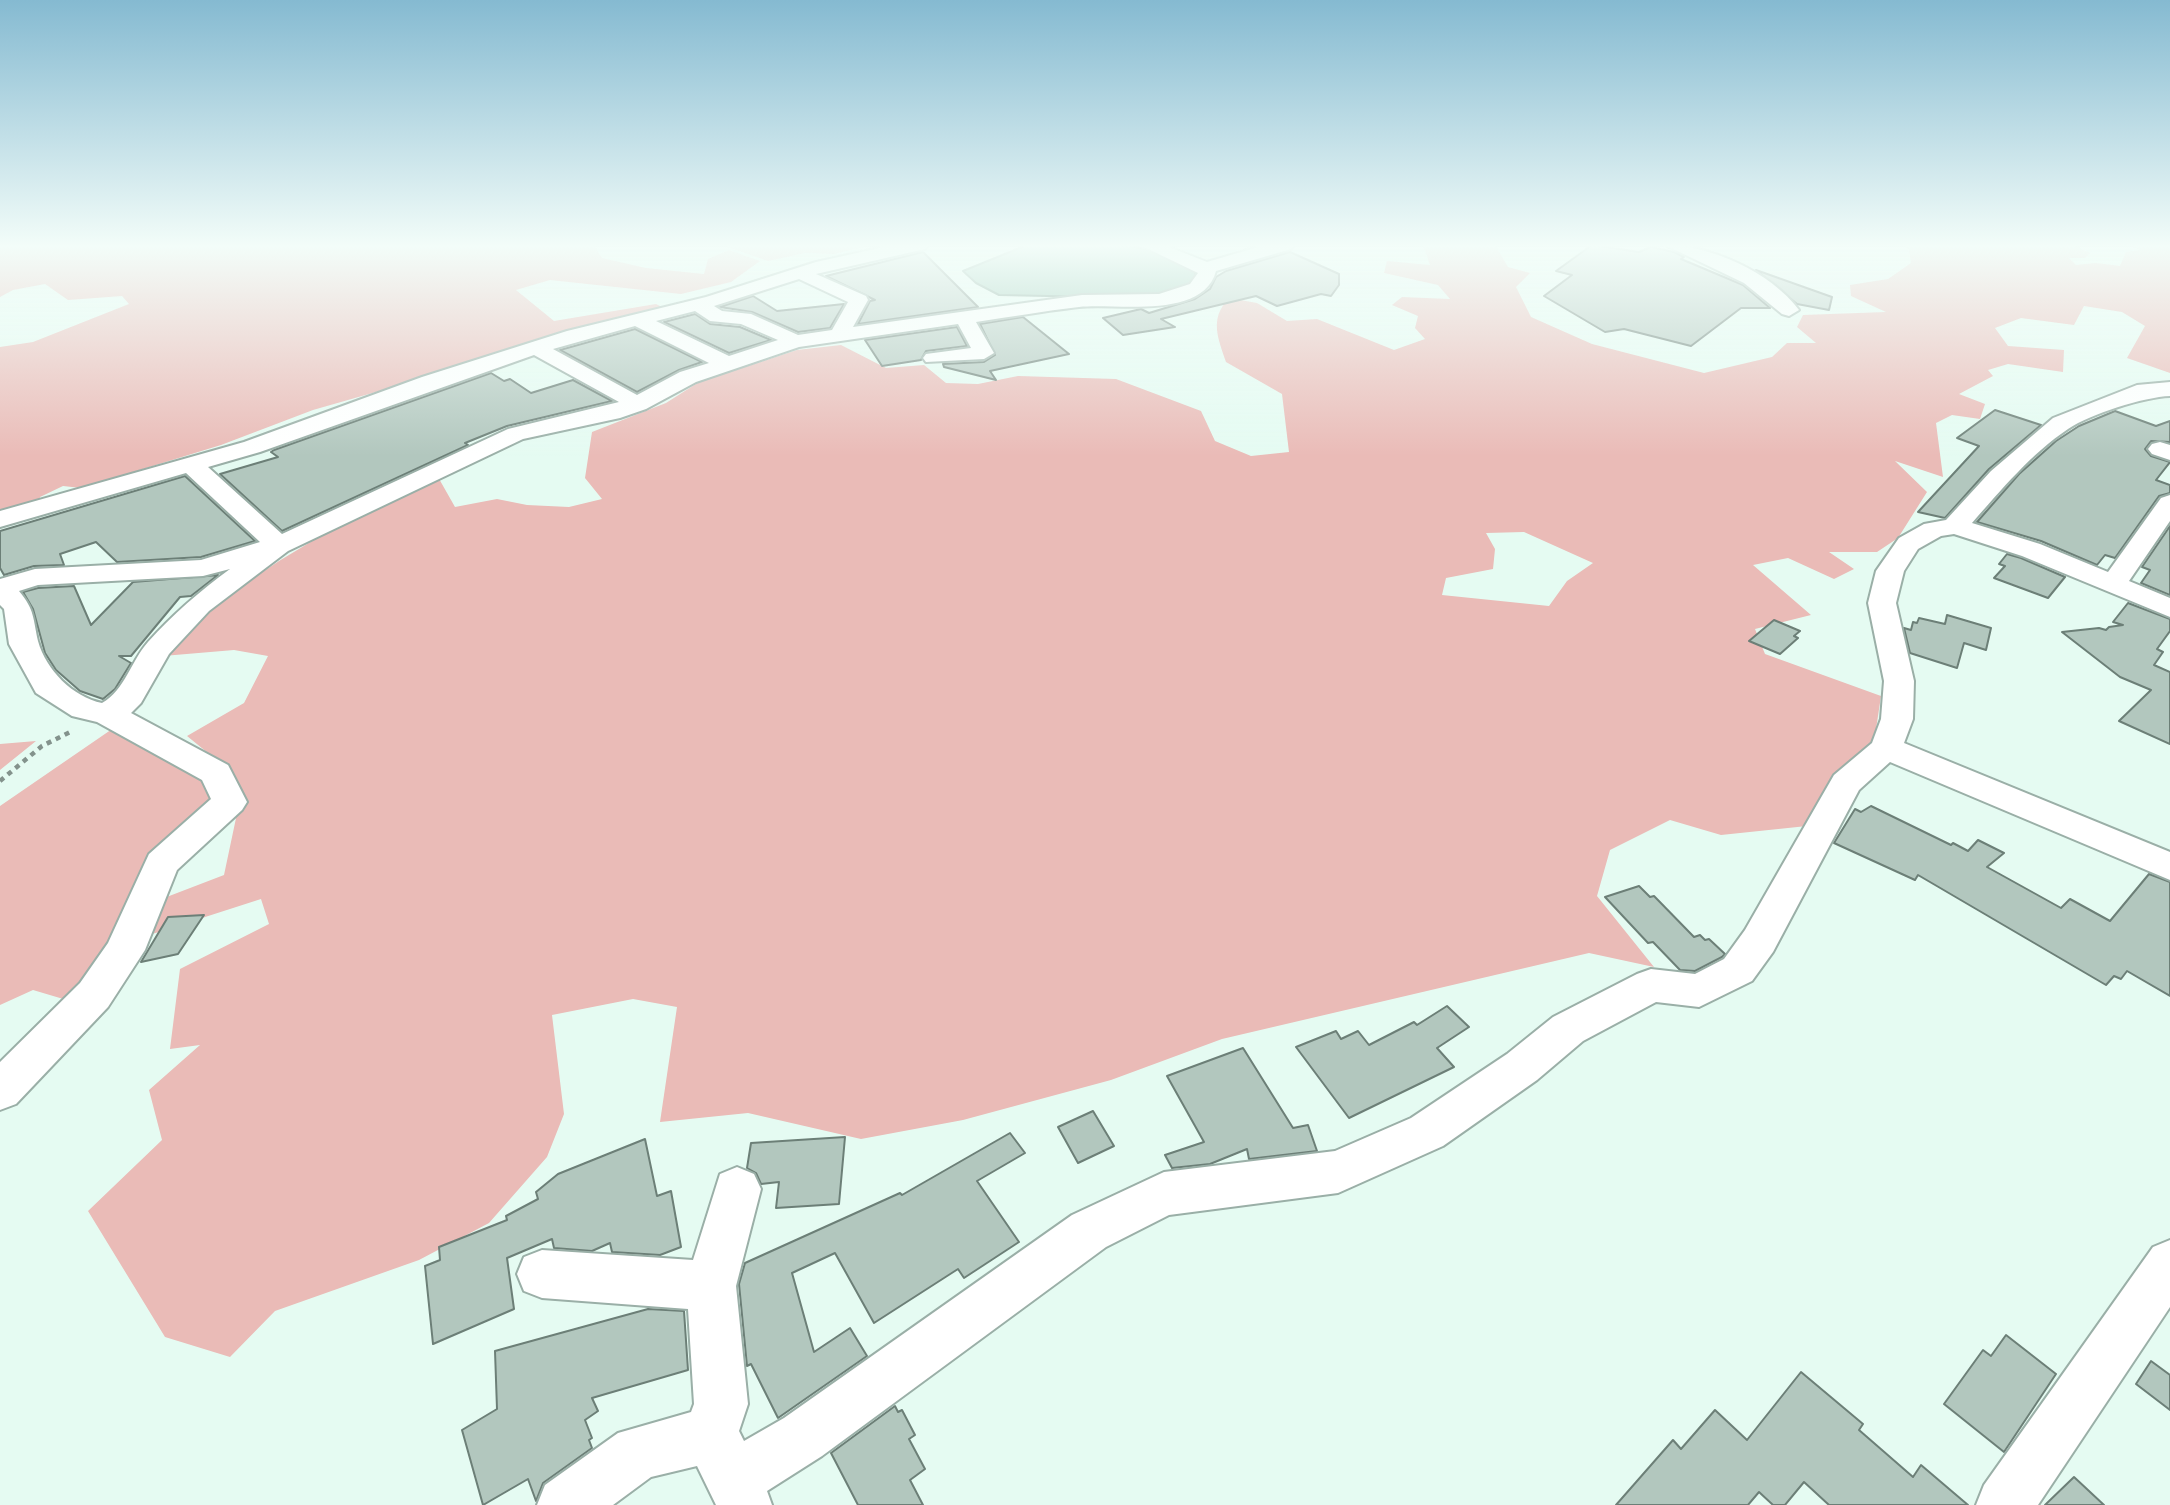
<!DOCTYPE html>
<style>
body{margin:0}
canvas{display:block;background:#e5fbf2}
</style>
<canvas width="2170" height="1505"></canvas>
<script>
const c = document.querySelector('canvas').getContext('2d');
c.lineJoin = 'round';
function fillPath(path, color) { c.fillStyle = color; c.fill(path, 'evenodd'); }
function stroke(path, color, width, dash) { c.strokeStyle = color; c.lineWidth = width; c.lineCap = dash ? 'butt' : 'round'; c.setLineDash(dash || []); c.stroke(path); }
const green = new Path2D(`
 M0,245h594l8,13 44,10 58,6 4,-15 21,-9 31,11 -29,21 -50,12 -131,-14 -34,10 38,31 102,-17 10,5 -353,101 -92,35 -140,43 -18,-2 -23,11 -1,4 -39,13v-167l33,-5 96,-38 -7,-8 -54,4 -23,-16 -32,6 -13,7z
 M722,245h145v1l-33,8 -29,-1 -37,8z
 M1423,245h72l13,22 22,6 -14,14 15,30 61,27 112,29 68,-16 15,-14h29l-19,-16 6,-12 83,-3 -35,-16 -1,-11 38,-6 23,-16 -2,-13 -6,-5h170l17,8 -5,5h-16l7,7 20,-2 24,3 6,-14 14,-2 -11,-5h41v128l-43,-15 18,-32 -23,-14 -38,-6 -10,19 -53,-7 -26,10 13,18 56,4 -1,22 -55,-8 -20,6 5,6 -34,18 26,10 -5,15 -28,-4 -16,8 7,54 -48,-16 32,31 -29,46 -21,14h-48l25,17 -20,10 -46,-21 -35,7 58,50 -56,14 10,25 116,42 -8,53 -66,77 -86,9 -51,-15 -60,30 -13,46 57,71 -65,-14 -367,86 -111,41 -148,40 -102,19 -113,-26 -88,9 17,-115 -44,-8 -81,16 12,99 -17,43 -58,66 -70,37 -144,51 -45,46 -65,-20 -77,-126 74,-71 -13,-50 51,-45 -30,4 10,-80 89,-45 -8,-25 -118,38 8,-34 73,-28 15,-71 -5,-30 -47,-38 57,-33 24,-47 -34,-6 -71,6 52,-52 64,-43 68,-41 91,-43 17,30 42,-8 30,6 42,2 33,-8 -17,-21 7,-46 74,-29 33,-21 98,-32 44,-5 45,23 38,-3 22,18 32,1 40,-8 98,3 85,32 14,30 36,15 38,-4 -7,-58 -56,-32c-8,-24 -17,-43 3,-64l28,5 30,18 30,-2 77,31 31,-11 -10,-11 3,-12 -26,-11 10,-8 48,2 -12,-14 -54,-12 3,-12 43,4zM1524,532l69,31 -26,18 -18,25 -107,-11 4,-17 47,-9 2,-20 -9,-16z
 M118,725l88,48 17,29 -153,199 -37,-11 -33,15v-199z
 M36,741l-36,29v-26z`);
const water = new Path2D(`
 M1027,245c56,0 119,-9 167,25l3,8 -4,7 -48,13 -146,-3 -23,-12 -13,-12z`);
const building = new Path2D(`
 M1592,245l47,7 12,-5 23,5 10,5 -3,2 62,26 27,23h-29l-50,38 -67,-17 -19,3 -61,-36 28,-21 -16,-4z
 M923,252l55,55 -120,17 12,-23 5,-1 -49,-24z
 M1290,252l49,22v11l-8,11 -10,-2 -44,12 -21,-10 -95,23 14,8 -52,8 -20,-17 38,-9 8,4 46,-14 15,-10 6,-12 10,-6z
 M1756,270l76,27 -3,13 -32,-6z
 M753,296l24,15 67,-7 -14,24 -32,4 -46,-20 -32,-5z
 M695,314l15,10 30,3 31,13 -42,13 -65,-31z
 M1023,317l46,37 -79,17 6,9 -52,-13 -1,-3 41,-2 11,-7 -15,-31z
 M957,327l10,19 -41,5 -5,9 -39,6 -17,-26z
 M635,329l67,33 -23,8 -42,22 -77,-42z
 M491,373l13,8 6,-2 21,14 42,-13 39,21 -105,25 -42,17 3,2 -186,86 -62,-57 58,-17 -7,-5 3,-2z
 M1995,410l46,15 -52,44 -44,49 -27,-6 61,-66 -22,-8z
 M2115,411l41,15 14,-5v21l-19,-1 -6,8 6,7 19,6 -14,18 14,5v8l-11,3 -44,62 -10,-3 -8,10 -56,-24 -64,-19 42,-48 37,-33 23,-15z
 M185,476l70,65 -54,16 -84,5 -21,-20 -36,12 4,11 -30,1 -30,9 -4,-7v-37z
 M2170,526v69l-29,-12 9,-13 -8,-3z
 M2007,554l14,4 44,19 -17,21 -54,-20 11,-12 -6,-2z
 M218,575l-27,21 -11,1 -49,59h-12l12,7 -16,26 -12,10 -23,-8 -24,-21 -11,-17 -12,-44 -10,-17 15,-4 36,-2 17,39 42,-43z
 M2128,603l42,16v12l-13,18 6,3 -9,13 16,7v72l-51,-23 32,-31 -31,-13 -58,-45 37,-4 7,2 3,-3 14,-2 -10,-3z
 M1947,615l44,13 -5,22 -22,-7 -7,25 -47,-15 -6,-25 7,2 2,-8 4,1 2,-5 26,6z
 M1774,620l26,11 -6,5 4,2 -18,16 -31,-13z
 M1871,806l80,39 2,-2 15,8 10,-11 26,13 -17,14 74,41 9,-9 40,22 39,-47 21,8v114l-43,-25 -6,8 -7,-3 -8,9 -188,-110 -3,5 -81,-37 21,-34 6,3z
 M1639,886l11,11 4,-1 40,41 6,-2 5,5 4,-1 16,15 -3,3 -27,14 -15,-1 -27,-28 -5,1 -43,-46z
 M204,915l-26,39 -37,8 27,-45z
 M1447,1006l22,21 -32,21 17,19 -105,51 -53,-71 40,-16 5,8 17,-8 11,14 45,-23 3,3z
 M1243,1048l50,80 15,-3 9,26 -68,8 -2,-10 -37,15 -38,4 -7,-13 39,-13 -37,-66z
 M1093,1111l21,35 -36,17 -20,-36z
 M1010,1133l15,20 -48,28 42,61 -55,36 -6,-9 -84,54 -39,-70 -43,20 22,79 36,-24 17,28 -89,62 -27,-54 -4,2 -8,-82 6,-21 155,-70 2,2z
 M845,1137l-6,67 -63,4 3,-26 -18,2 -5,-11 -9,-5 4,-25z
 M645,1139l12,57 14,-5 10,56 -21,8 -48,-3 -2,-9 -18,8 -38,-3 -2,-9 -45,19 7,51 -81,35 -8,-78 15,-6 -1,-13 68,-27 -1,-4 32,-17 -2,-7 22,-18z
 M648,1309l36,2 4,59 -96,28 6,13 -13,9 7,18 -3,2 3,8 -49,35 -7,18 -8,-22 -45,26 -21,-75 35,-21 -2,-58z
 M2006,1335l50,39 -52,78 -60,-48 39,-54 8,6z
 M2151,1361l19,14v35l-34,-26z
 M1801,1372l62,52 -4,6 54,47 8,-12 47,40h-139l-25,-23 -19,23h-12l-14,-13 -11,13h-132l57,-65 8,9 34,-39 32,30z
 M895,1406l3,6 4,-2 13,25 -6,4 16,30 -15,11 13,25h-65l-27,-52z
 M2074,1477l30,28h-59z`);
const path = new Path2D(`
 M0,781l42,-35 30,-15`);
const minor = new Path2D(`
 M893,245h34l-2,4 -109,25 50,22 2,4 -15,27 229,-32 77,-1 31,-10 8,-11 -58,-28h24l43,17 58,-17h28l-2,4 -75,22c-13,49 -99,32 -137,36 -35,4 -69,10 -103,15l18,31 -10,6 -58,3 -3,-4 3,-4 45,-6 -13,-24 -159,23 -103,35 -50,27 -26,9 -97,21 -235,112 -79,60 -40,43 -28,49 -10,10 97,52 19,37 -5,8 -65,60 -32,80 -37,57 -92,97 -16,6v-48l80,-79 28,-40 41,-89 62,-55 -9,-19 -105,-58 -25,-6 -36,-23 -27,-49 -5,-35 -4,-4v-26l35,-10 166,-9 59,-18 -74,-69 -186,54v-16l244,-69 178,-65 145,-46 139,-34 110,-35zM799,279l49,23 -16,28 -34,5 -47,-21 -29,-3 -8,-5zM695,311l15,10 31,3 37,16 -49,16 -73,-35zM635,326l74,37 -29,9 -43,23 -84,-46zM534,355l85,47 -111,27 -226,105 -74,-67 52,-15zM230,569c-30,22 -57,45 -82,73 -17,19 -23,48 -46,61 -29,-6 -56,-33 -64,-62 -5,-22 -3,-31 -19,-50l19,-6 165,-9z
 M1665,245c45,0 106,27 134,65l-10,6 -7,-2 -38,-31z
 M2170,382v14c-26,1 -80,18 -102,33 -36,24 -67,61 -96,94l68,21 68,28 53,-74 9,-3v26l-41,60 41,17v19l-148,-61 -68,-22 -13,2 -23,13 -14,22 -8,32 18,78 -1,38 -9,24 266,109v28l-280,-118 -31,28 -86,162 -21,29 -53,26 -43,-5 -73,39 -46,39 -94,66 -105,47 -169,22 -63,32 -284,209 -55,35 5,14h-56l-19,-39 -46,11 -38,28h-76l8,-20 73,-52 73,-21 3,-8 -6,-95 -146,-11 -18,-7 -7,-17 7,-17 18,-7 151,10 27,-86 17,-7 17,7 7,15 -25,97 12,118 -9,27 5,10 40,-23 288,-203 92,-43 171,-21 76,-33 96,-64 46,-37 84,-43 14,-5 44,5 29,-15 21,-29 89,-155 38,-32 9,-24 3,-38 -16,-78 8,-32 23,-33 25,-14 22,-4 45,-49 62,-53 84,-33z
 M2160,442l10,3v15l-18,-6 -4,-5 4,-5z
 M2170,1240v67l-132,198h-62l8,-20 169,-238z`);
fillPath(green, '#eabbb7');
fillPath(water, '#91c2af');
stroke(water, '#729688', 2);
fillPath(building, '#b2c7be');
stroke(building, '#6c7f77', 2);
stroke(minor, '#9aafa7', 4);
stroke(path, '#83928c', 4.5, [5, 5]);
fillPath(minor, '#fff');
const sky = c.createLinearGradient(0, 0, 0, 456);
sky.addColorStop(0, '#85bad1');
sky.addColorStop(0.54, '#f3fdf9');
sky.addColorStop(1, '#f3fdf900');
c.fillStyle = sky;
c.fillRect(0, 0, 2170, 456);
</script>
